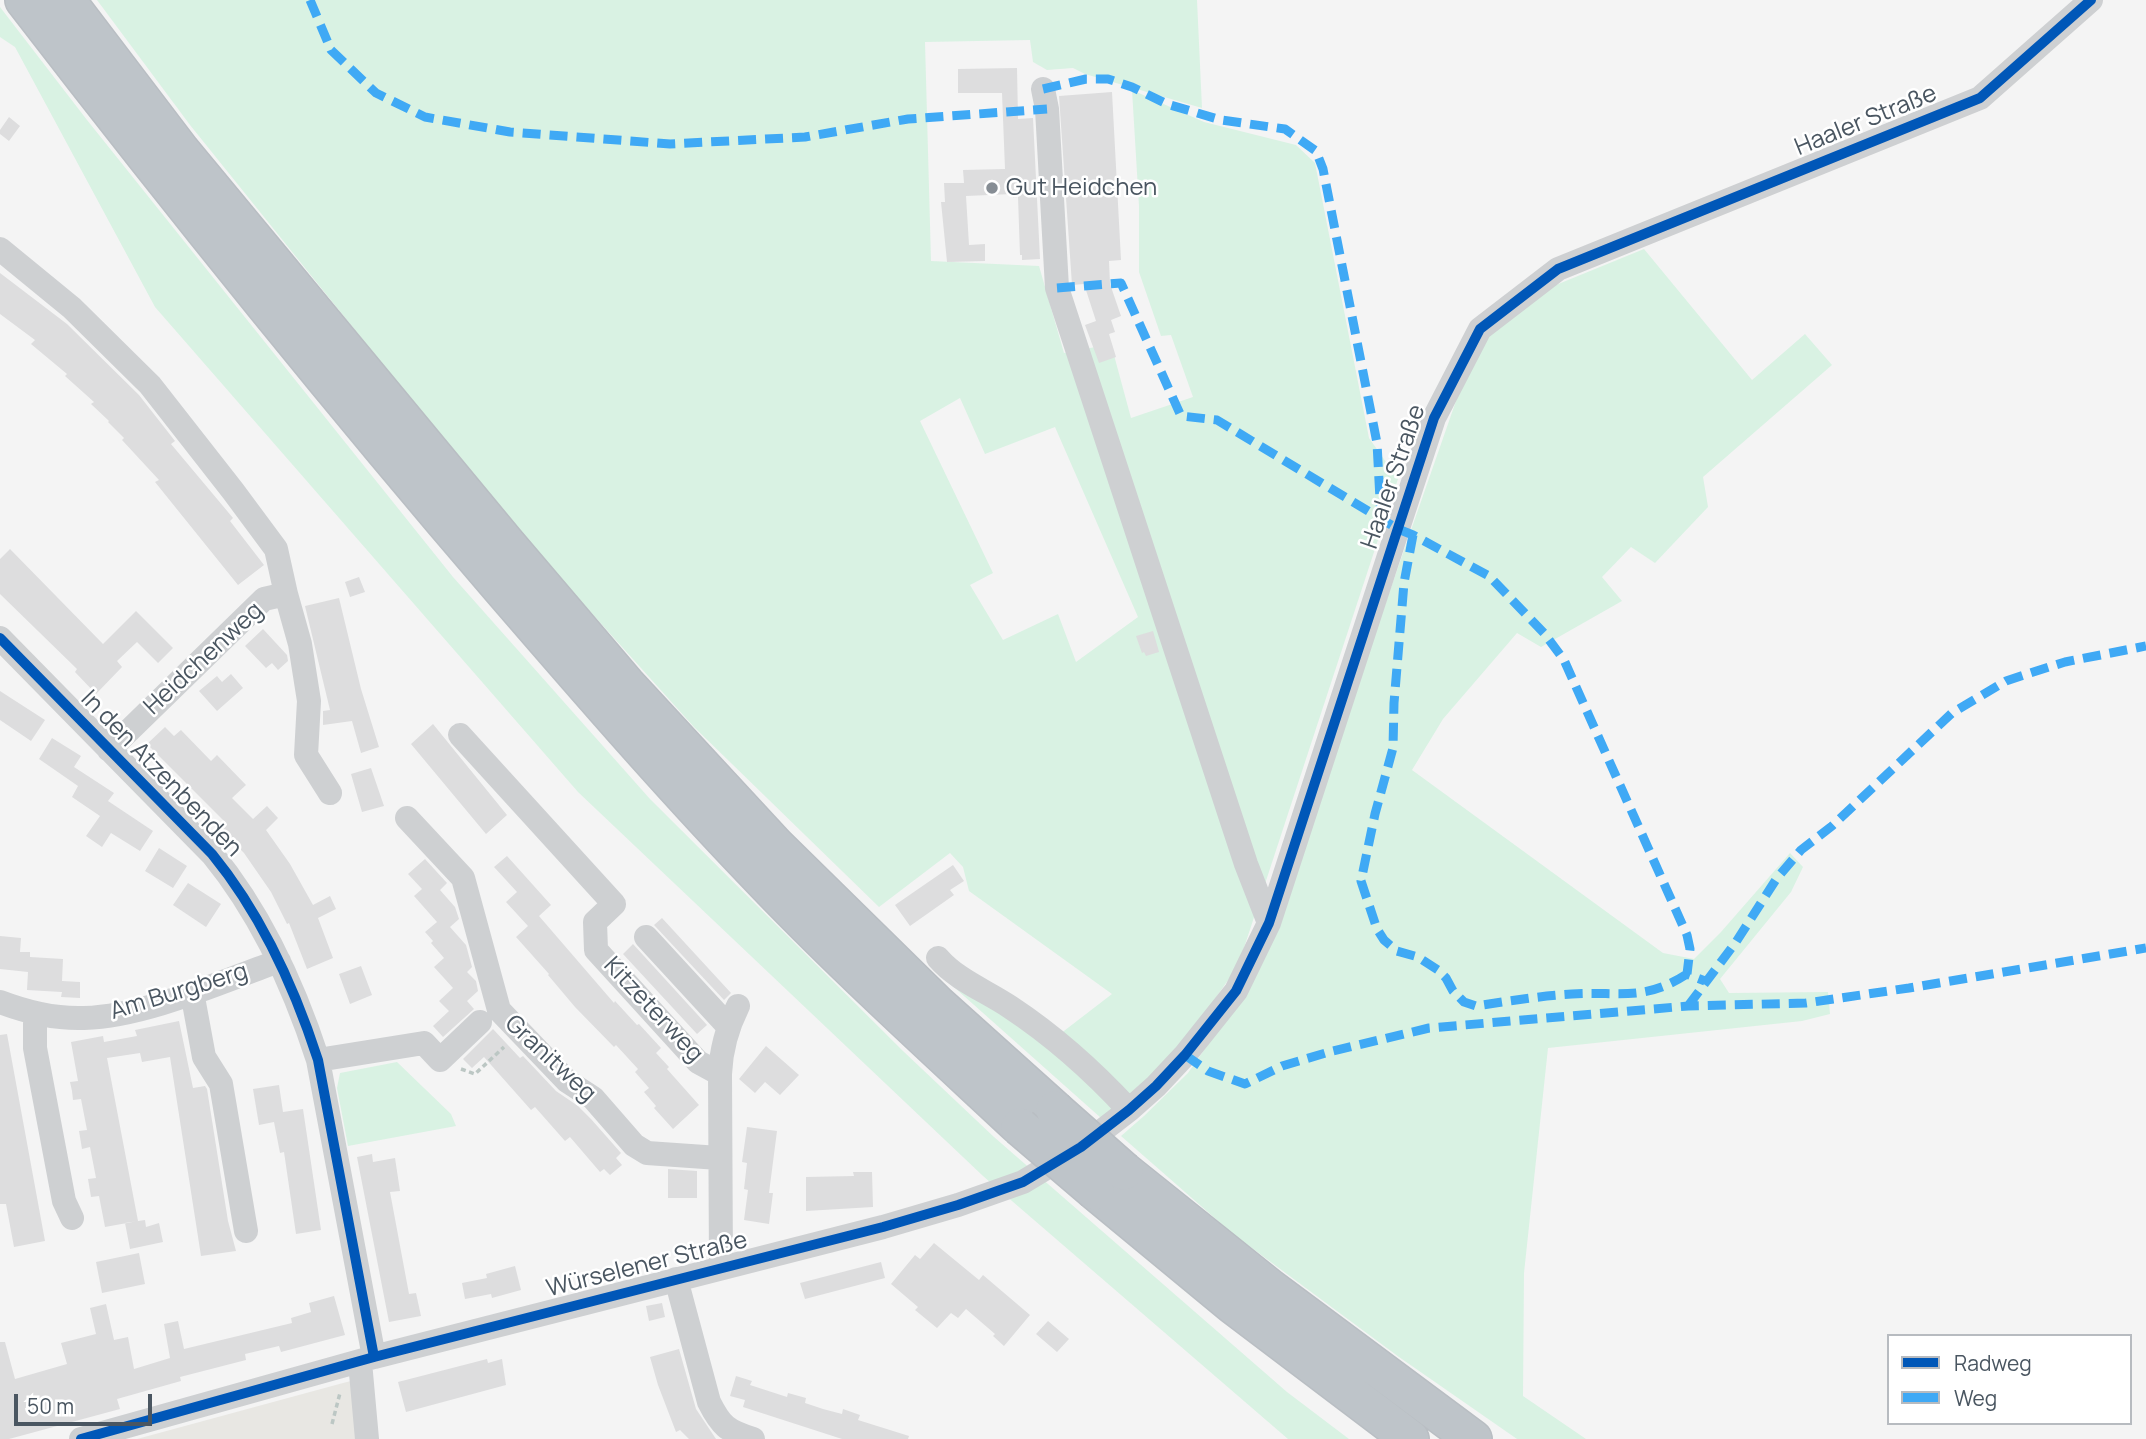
<!DOCTYPE html>
<meta charset="utf-8">
<style>
body{margin:0}
#map{position:relative;width:2146px;height:1439px;overflow:hidden;background:#f4f4f4;font-family:Manrope,sans-serif}
canvas{display:block}
.legend{position:absolute;left:1887px;top:1334px;width:245px;height:91px;box-sizing:border-box;background:#fff;border:2px solid #b7bbc0;margin:0;padding:9px 12px;list-style:none;font-size:21px;color:#4a5661}
.legend li{display:flex;align-items:center;gap:14px;height:35px}
.legend b{width:35px;border:2px solid #b7bbc0}
.scale{position:absolute;left:14px;top:1394px;width:138px;height:32px;box-sizing:border-box;border:4px solid #4a5661;border-top:0;padding-left:9px;font-size:21px;line-height:24px;white-space:nowrap;color:#4a5661;-webkit-text-stroke:5px #fff;paint-order:stroke}
</style>
<div id="map">
<canvas width="2146" height="1439"></canvas>
<ul class="legend">
<li><b style="height:9px;background:#0057b8"></b>Radweg</li>
<li><b style="height:9px;background:#3fa9f5"></b>Weg</li>
</ul>
<div class="scale">50 m</div>
</div>
<script>
const c = document.querySelector('canvas').getContext('2d');
c.lineJoin = 'round';
function fillPath(path, color) { c.fillStyle = color; c.fill(path, 'evenodd'); }
function stroke(path, color, width, dash) { c.strokeStyle = color; c.lineWidth = width; c.lineCap = dash ? 'butt' : 'round'; c.setLineDash(dash || []); c.stroke(path); }
function label(font, color, halo, rows, align = 'center') {
  c.font = font + ' Manrope,sans-serif'; c.lineWidth = 5; c.setLineDash([]); c.textBaseline = 'middle'; c.strokeStyle = halo; c.fillStyle = color; for (const [text, x, y, turn = 0] of rows) {
    c.save(); c.translate(x, y); c.rotate((+turn || 0) * Math.PI / 180); c.textAlign = isNaN(turn) ? turn : align; if (halo) c.strokeText(text, 0, 0); c.fillText(text, 0, 0); c.restore();
  }
}
const commercial = new Path2D(`
 M355,1380l6,59h-224l206,-56z`);
const green = new Path2D(`
 M97,0h1100l5,108 -117,-34 -12,-6 -26,2 -14,-8 -3,-22 -105,2 6,219 108,5 25,87 47,-9 20,74 62,-21 -22,-62 -10,1 -22,-64v-66l-7,-116 72,32 92,23 19,18 54,275 29,41 -160,487 -61,87 -76,65 -164,-146 123,62 52,-40 -143,-103 -6,-24 -13,-14 -71,54 -185,-180 -187,-208 -317,-394zM960,398l25,56 70,-27 83,190 -62,45 -18,-48 -55,26 -33,-55 23,-12 -73,-152z
 M0,7l87,113 366,457 197,222 253,252 91,86 293,255 62,47h-61l-305,-263 -405,-384 -423,-485 -140,-260 -15,-10z
 M1644,249l108,131 53,-46 27,31 -129,112 5,30 -53,56 -24,-16 -29,30 20,24 -81,46 -24,-14 -74,86 -31,51 251,183 31,6 27,-27 69,-79 13,14 -12,25 -71,87 9,14 99,-1 2,22 -28,7 -254,27 -24,225 -1,123 63,43h-69l-118,-82 -166,-123 -112,-98 23,-20 44,-43 40,-57 97,-239 139,-399 31,-53 56,-38z
 M397,1062l54,52 5,12 -108,20 -11,-58 3,-15z`);
const building = new Path2D(`
 M1017,68l1,51 15,-1 7,141 -18,1v-5h-2l-2,-58 -5,1 -1,-4 -46,2 3,49 16,-1v17l-38,1 -6,-60h4l-1,-19h20l-1,-13 42,-1 -3,-76h-44v-24z
 M1112,92l9,168 -12,1 1,23 11,32 -10,4 4,12 -6,2 7,23 -17,6 -14,-38 11,-4 -12,-37 -12,1 -13,-189z
 M9,117l11,9 -11,15 -9,-7v-4z
 M0,273l67,51 72,71 36,46 -4,3 62,74 -3,3 34,44 -26,20 -83,-103 4,-2 -37,-40 2,-2 -16,-16 1,-1 -18,-17 3,-2 -29,-26 2,-2 -36,-30 4,-4 -35,-26z
 M10,549l93,95 33,-33 37,37 -15,15 -21,-21 -20,19 5,6 -26,27 -21,-22 2,-3 -77,-75v-35z
 M359,577l6,15 -15,5 -5,-15z
 M339,598l22,91 18,58 -18,6 -9,-32 -29,4v-14l7,-1 -25,-104z
 M263,629l24,26 1,6 -10,9 -6,-7 -6,5 -21,-22z
 M1153,631l6,21 -13,4 -2,-4 -2,1 -6,-17z
 M231,674l12,14 -26,23 -18,-20 18,-15 5,6z
 M0,691l45,29 -14,21 -31,-21z
 M433,724l74,91 -21,19 -75,-90z
 M165,727l9,9 7,-6 30,31 6,-6 29,30 -14,13 21,21 14,-13 11,12 -12,12 24,34 23,41 17,-9 6,13 -18,9 15,40 -26,11 -18,-46 -2,1 -16,-32 -27,-39 -25,-25 6,-6 -78,-78z
 M52,738l29,18 -7,11 40,26 -6,8 45,30 -13,20 -29,-18 -9,14 -16,-11 14,-20 -28,-19 6,-11 -39,-27z
 M371,768l13,38 -22,6 -11,-38z
 M159,848l28,18 -14,22 -28,-17z
 M507,856l44,49 -12,11 75,87 1,-2 22,24 2,-1 22,24 -5,5 13,14 -2,2 32,36 -26,24 -19,-21 2,-2 -12,-14 5,-4 -14,-16 3,-3 -22,-24 -2,2 -39,-40 -27,-32 1,-1 -33,-37 12,-11 -22,-24 11,-10 -23,-25z
 M425,859l22,24 -7,7 15,17 4,12 -9,8 16,18 6,22 -5,5 9,9 2,10 -11,10 7,8 -31,28 -10,-11 16,-15 -10,-10 14,-13 -19,-21 10,-9 -13,-15 2,-2 -8,-9 12,-10 -23,-26 8,-7 -14,-15z
 M953,865l11,16 -14,9 4,5 -44,31 -15,-21z
 M188,883l33,21 -15,23 -33,-22z
 M662,918l69,75 -7,7 -70,-75z
 M0,936l21,2 -1,14h10v5l33,2 -1,22 18,1v16l-19,-1 1,-5 -35,-2 1,-18 -28,-3z
 M633,944l74,81 -10,9 -74,-80z
 M361,966l11,29 -22,9 -11,-30z
 M179,1021l14,67 12,-2 2,3 21,132 8,30 -35,5 -31,-199 -28,5 -2,-9 -33,5 31,163 -33,6 -6,-31 -8,1 -3,-18 8,-1 -6,-31 -8,2 -3,-18 8,-1 -6,-31 -8,1 -1,-9 -2,-9 8,-1 -7,-39 32,-6 1,6 33,-6 -2,-6z
 M493,1029l27,29 3,-2 33,35 22,15 13,13 30,34 -5,5 6,7 -12,10 -6,-6 -4,3 -30,-35 -5,4 -30,-34 -4,3 -47,-53 -12,11 -9,-9z
 M7,1034l38,207 -31,6 -8,-43h-6v-169z
 M766,1046l33,29 -19,20 -15,-13 -10,11 -16,-14z
 M279,1085l4,27 20,-3 18,121 -25,4 -12,-82 -4,1 -6,-31 -15,3 -6,-36z
 M747,1127l30,4 -8,62h4l-4,31 -25,-4 4,-30 -4,-1 3,-26 -5,-1z
 M372,1154l1,8 22,-4 5,33 -10,1 19,102 7,-1 5,23 -32,6 -32,-165z
 M668,1169l29,2v27h-29z
 M853,1172h19l1,35 -67,4v-34l48,-1z
 M145,1220l1,7 13,-4 4,19 -33,7 -5,-26z
 M934,1243l45,37 4,-5 47,40 -26,31 -11,-10 2,-2 -29,-25 -8,9 -7,-5 -14,15 -22,-18 3,-3 -27,-23 24,-29 5,4z
 M139,1253l6,31 -43,9 -6,-31z
 M881,1262l4,16 -80,21 -5,-16z
 M515,1266l6,24 -29,8 -1,-4 -26,5 -3,-16 25,-5 -1,-4z
 M334,1296l11,39 -64,17 -2,-6 -34,8 1,6 -66,17 1,4 -64,18 3,10 -111,30h-9v-97h5l10,37 52,-15 -6,-21 35,-9 -6,-26 16,-4 8,36 14,-3 6,32 36,-11 -6,-34 14,-3 6,28 108,-26 -1,-5 20,-6 -2,-9z
 M662,1303l3,14 -16,4 -3,-15z
 M1048,1321l21,18 -12,13 -21,-18z
 M679,1349l17,60 20,30h-27l-9,-9 -4,2 -18,-47 -8,-28z
 M487,1359l1,4 14,-4 4,26 -100,27 -8,-30z
 M736,1376l16,5 -2,4 37,12 1,-4 18,5 -1,5 18,6 19,5 1,-5 17,6 -2,5 51,16 -1,3h-66l-99,-32 2,-7 -15,-4z`);
const path = new Path2D(`
 M461,1069l14,5 29,-27
 M332,1424l8,-31`);
const minor = new Path2D(`
 M1043,89l4,20 10,179 189,576 23,59
 M0,249l72,59 78,77 83,106 43,58 10,45
 M0,638l212,216c50,61 82,132 106,206l56,297
 M460,735l154,169 -19,18 1,28 102,112 22,12
 M109,750l155,-151 22,-5 14,50 9,57 -3,54 24,38
 M407,818l56,60 36,132 68,71 26,17 41,47 13,8 72,5
 M646,937l82,89
 M938,958c19,22 48,33 72,49 44,29 83,64 119,103
 M192,992l12,65 17,27 25,147
 M0,1002c26,10 56,17 84,16 62,-2 136,-36 195,-57
 M35,1014v34l29,153 8,17
 M318,1060l106,-17 16,17 40,-38
 M721,1268l-1,-194c1,-25 7,-46 18,-68
 M676,1279l33,123c12,24 18,29 44,37
 M360,1362l7,77
 M81,1439l293,-82 509,-130 75,-22 65,-23 58,-35 48,-37 27,-24 29,-31 51,-64 33,-68 165,-505 46,-89 78,-60 422,-171 111,-98`);
const highway = new Path2D(`
 M24,0c154,200 312,396 477,588 82,95 165,191 252,282 85,90 177,173 267,257
 M66,0l115,151 324,391 121,142 150,162 162,159 117,105
 M1124,1171l146,117 203,151
 M1095,1191l138,114 177,134`);
const highwayBridge = new Path2D(`
 M1055,1110l69,61
 M1020,1127l75,64`);
const quiet = new Path2D(`
 M310,0l21,50 45,43 49,24 85,15 160,12 135,-7 103,-18 139,-10
 M1043,89l43,-10h22l24,8 35,17 54,16 64,9 31,22 7,18 54,274 4,75
 M1057,288l64,-5 60,133 36,4 181,109 15,6 76,41 55,57 20,27 123,275 3,14 -3,25 18,7
 M1413,535l-9,48 -10,120 -1,45 -18,66 -14,67 16,48 7,11 13,11 21,6 20,13 8,8 7,13 11,11 12,4c32,-5 64,-10 96,-12 47,-3 72,8 115,-20
 M1688,1006l48,-64 41,-64 24,-28 31,-24 120,-113 54,-32 21,-7 38,-12 81,-16
 M1185,1055l23,16 37,13 37,-18 47,-14 100,-24 259,-22 118,-3 103,-15 237,-40`);
const cycleway = new Path2D(`
 M0,638l212,216c50,61 82,132 106,206l56,297
 M81,1439l293,-82 509,-130 75,-22 65,-23 58,-35 48,-37 27,-24 29,-31 51,-64 33,-68 165,-505 46,-89 78,-60 422,-171 111,-98`);
const markers = [
 [992,188,7,"#868d94"]
];
const streetNames = [
 ["Haaler Straße",1866,121,-22],
 ["Haaler Straße",1394,477,-71],
 ["Heidchenweg",204,659,-43],
 ["In den Atzenbenden",161,774,46],
 ["Am Burgberg",179,992,-17],
 ["Kitzeterweg",653,1010,47],
 ["Granitweg",550,1059,43],
 ["Würselener Straße",647,1265,-14]
];
const poiNames = [
 ["Gut Heidchen",1006,188]
];
fillPath(commercial, '#e8e7e3');
fillPath(green, '#d9f2e3');
fillPath(building, '#ddddde');
stroke(highway, '#b9bec3', 40);
stroke(path, '#bcc7c4', 3.5, [5, 3.5]);
stroke(minor, '#ced0d2', 24);
stroke(highway, '#bec4c9', 37);
stroke(highwayBridge, '#b9bec3', 40, []);
stroke(highwayBridge, '#bec4c9', 37);
stroke(quiet, '#3fa9f5', 9, [18, 9]);
stroke(cycleway, '#0057b8', 10);
for (const [x, y, r, color] of markers) { const dot = new Path2D(); dot.arc(x, y, r, 0, 2 * Math.PI); c.fillStyle = color; c.fill(dot); stroke(dot, '#fff', 2.5); }
label('24px', '#4a5661', '#fff', streetNames);
label('24px', '#4a5661', '#fff', poiNames, 'left');
</script>
